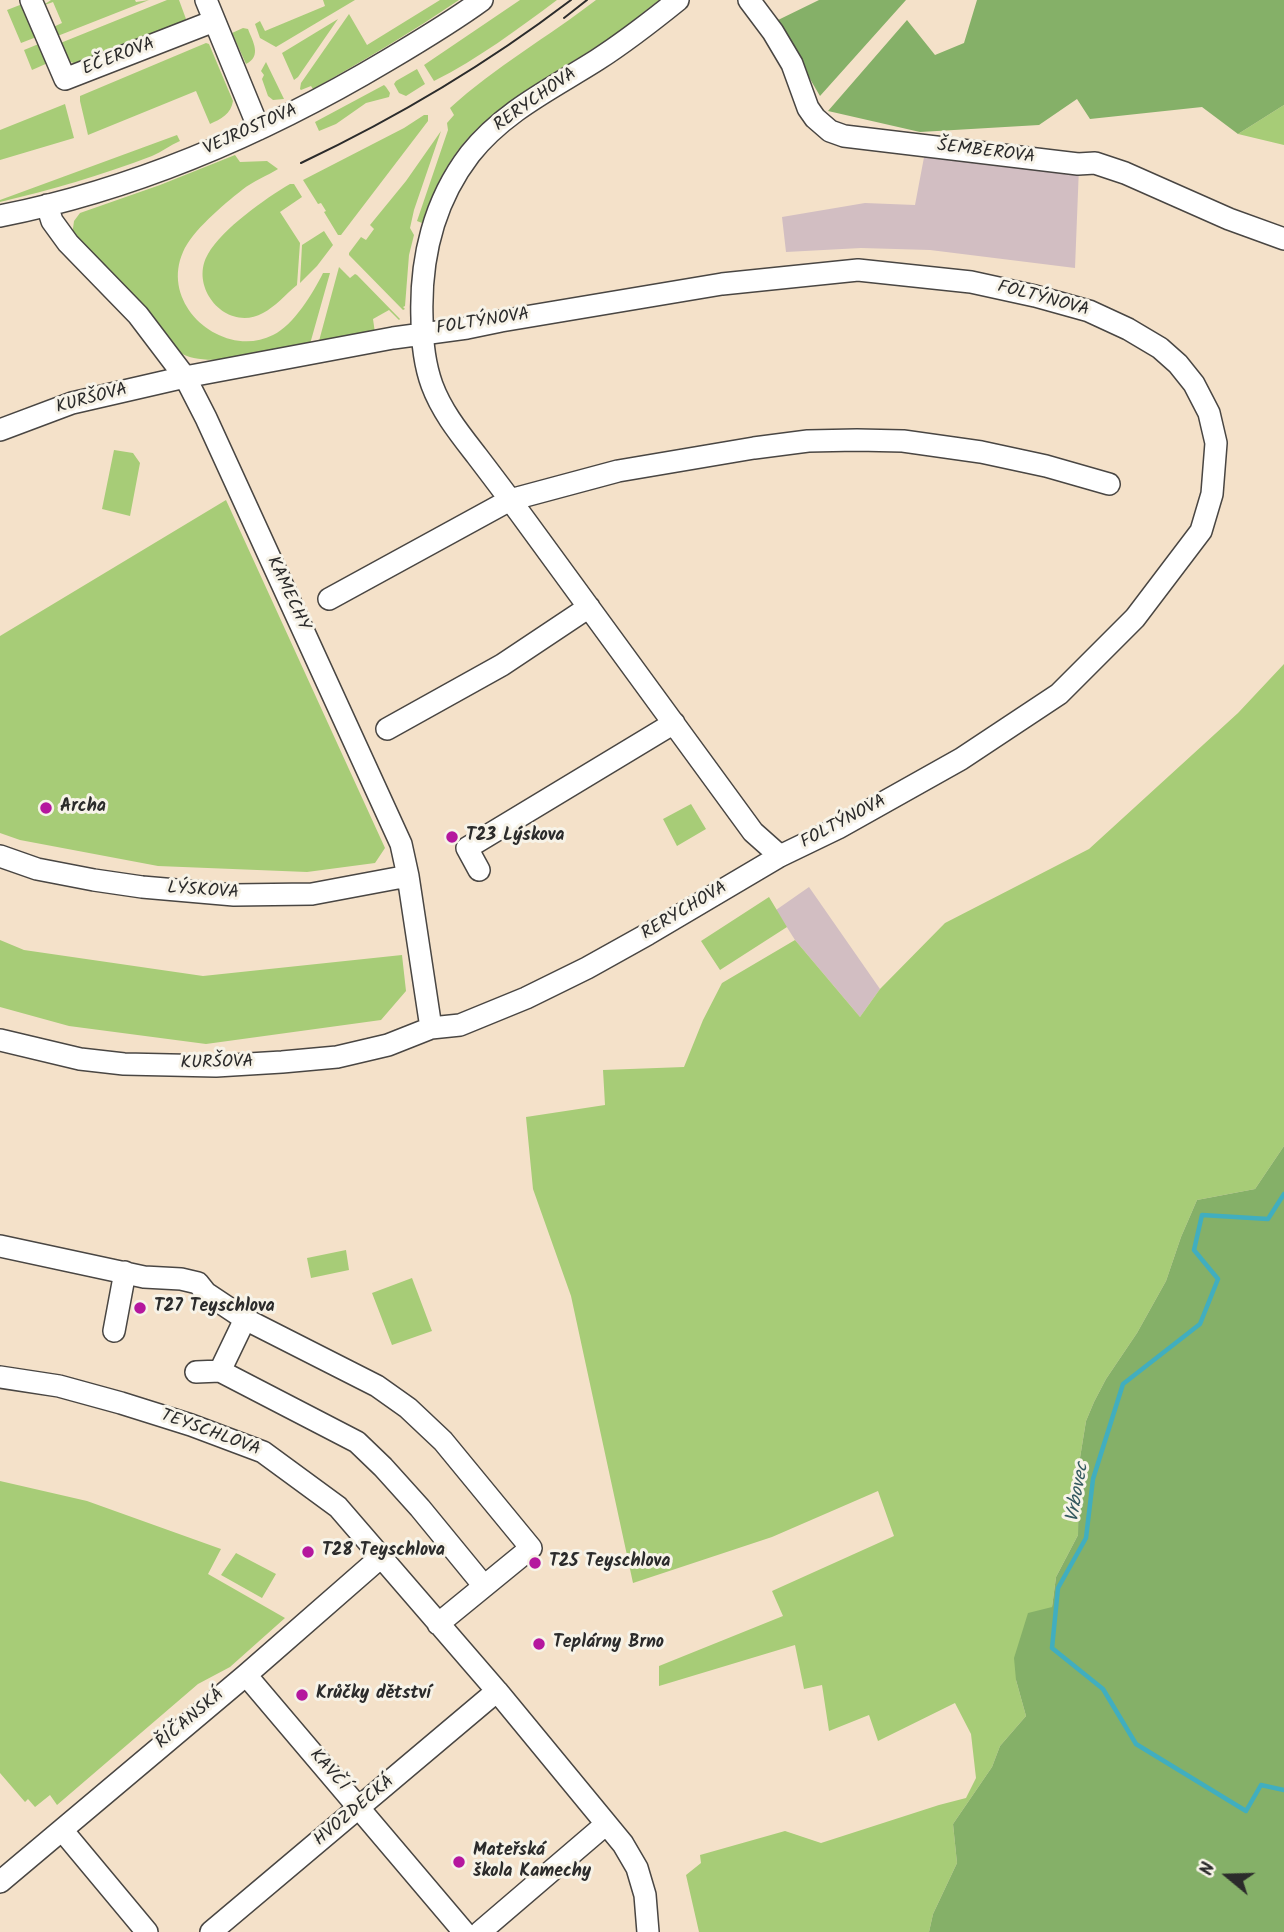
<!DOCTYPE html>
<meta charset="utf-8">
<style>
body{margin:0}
#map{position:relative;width:1284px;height:1932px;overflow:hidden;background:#f4e1c9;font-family:Kalam,sans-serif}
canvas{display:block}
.north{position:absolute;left:1193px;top:1841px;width:70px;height:70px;-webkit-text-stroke:5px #f7f3e8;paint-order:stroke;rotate:289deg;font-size:19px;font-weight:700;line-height:28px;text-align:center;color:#2b2b2b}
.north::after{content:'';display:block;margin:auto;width:24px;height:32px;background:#2b2b2b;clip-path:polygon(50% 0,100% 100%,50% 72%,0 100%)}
</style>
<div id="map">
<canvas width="1284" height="1932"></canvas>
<div class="north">N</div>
</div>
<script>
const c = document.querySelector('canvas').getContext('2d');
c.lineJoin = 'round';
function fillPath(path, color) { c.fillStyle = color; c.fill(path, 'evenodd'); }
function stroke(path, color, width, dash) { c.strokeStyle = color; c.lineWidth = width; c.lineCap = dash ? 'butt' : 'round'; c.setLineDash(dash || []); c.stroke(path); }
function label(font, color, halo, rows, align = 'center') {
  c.font = font + ' Kalam,sans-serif'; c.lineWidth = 6; c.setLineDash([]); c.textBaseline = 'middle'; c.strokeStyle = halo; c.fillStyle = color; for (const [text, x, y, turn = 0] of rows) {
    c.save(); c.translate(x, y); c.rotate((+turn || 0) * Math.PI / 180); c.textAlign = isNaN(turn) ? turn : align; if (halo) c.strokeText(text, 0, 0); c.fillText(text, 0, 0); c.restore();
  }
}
const industrial = new Path2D(`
 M925,152l154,15 -4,101 -145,-18 -69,-2 -75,4 -4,-35 83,-14 50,2z
 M809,887l71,102 -20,28 -65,-77 -19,-30z`);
const green = new Path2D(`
 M51,0h84l1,2 13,-2 -94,37 -4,-9 11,-5 -9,-21 -11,4z
 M167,0h12l7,19 -11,9 -99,36 -8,-3 -10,-17z
 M323,0h32l-79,47 -16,-9 -5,-14 5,-3 5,10 60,-25z
 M440,0h19c-47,32 -96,61 -146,89l-2,-3 -10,4 -1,-1 1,-6 48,-69 18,31z
 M520,0h37c-39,29 -79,59 -123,81l-10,-16z
 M596,0h63c-17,13 -34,28 -51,39 -48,32 -101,57 -140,99 -22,24 -36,55 -46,85l-5,-2 31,-91 -1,-7 7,-8 -4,-7c45,-41 98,-71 146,-108z
 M25,3l14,33 -18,7 -14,-33z
 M338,19l-40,58 -4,3 -12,-27z
 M243,28l5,1c5,13 14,27 -2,35l-14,-31z
 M41,43l9,19 -18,8 -8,-20z
 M206,43l3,1 24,57c-2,13 -12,18 -23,23l-14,-33 -108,44 -8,-34v-5z
 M266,62l18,37 -11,1 -5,-4 -6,-17 2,-4 -3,-4z
 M417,69l8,15 -19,12 -7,-3 -5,-9 2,-3z
 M384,85l2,2 4,6 -1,4 -23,6 -30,21 -17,7 -4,-9z
 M65,104l9,34 -74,22v-30z
 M1284,105v40l-46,-11z
 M424,115h4v6l-87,114h-3l-14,-23 2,-1 -5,-8 -3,1 -15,-24 101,-52z
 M441,131l-27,79 -4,18 4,7 -5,20 -4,51 -2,1 2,2 -2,1 -54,-55v-2l12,-16 5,3 8,-11 -4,-4 36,-44z
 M177,135l3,6c-10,4 -18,11 -28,15 -50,19 -101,34 -152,46v-2z
 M235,155l5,7 27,-1 11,8c-11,7 -25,12 -36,21 -19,15 -50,41 -59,62 -24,54 41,108 90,83 21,-10 40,-42 50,-62h7l-20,71c-32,6 -104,27 -131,8l-107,-116 2,-15 6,-8 80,-28z
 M290,184h4l8,13 -22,15 20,31 -3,42c-11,9 -22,22 -34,28 -36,20 -75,-25 -55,-59 14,-25 58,-56 82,-70z
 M324,231l9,14 -16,21 -17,17 2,-38z
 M339,267l11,11 5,-4 2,1 43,44 -1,1 -10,-10 -16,9 2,14 -56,8z
 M114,450l19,3 7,10 -10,53 -28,-7z
 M226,500l159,348 -10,15 -68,9 -149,-6 -138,-26 -20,-7v-197z
 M1284,664v482l-29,43 -58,11 -16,37 -15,44 -29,52 -31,46 -12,23 -8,19 -7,43 -1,71 -22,42 -4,30 -36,73 10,36 -26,30 -8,21 -39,57 4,39 -24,51 -4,18h-230l-13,-57 15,-12 -1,-8 85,-24 36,12 118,-38 27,-7 10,-20 -5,-44 -16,-31 -77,38 -9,-26 -40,16 -7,-46 -18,4 -9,-44 -136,41v-20l124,-50 -11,-25 122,-55 -16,-45 -106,46 -139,46 -62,-287 -38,-107 -7,-72 79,-12 -2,-35 81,-3 19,-47 19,-37 73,-43 65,77 20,-28 65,-66 144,-74 149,-136z
 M691,804l15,25 -29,17 -14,-27z
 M769,897l18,30 -67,43 -19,-29z
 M0,940l24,10 179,26 199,-21 4,36 -25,29 -175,24 -137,-18 -69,-19z
 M346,1250l3,20 -38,8 -4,-20z
 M412,1278l20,53 -40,14 -20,-52z
 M0,1481l87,20 134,48 -13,25 77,44 -55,49 -32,17 -141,121 -7,-10 -15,12 -7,-8 -3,3 -25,-29z
 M236,1553l40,21 -14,24 -41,-23z`);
const forest = new Path2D(`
 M819,0h87l-86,96 -44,-75z
 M977,0h307v105l-46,29 -36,-27 -112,12 -13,-20 -38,26 -119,7 -92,-21 79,-91 28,35 29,-12z
 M1284,1146v786h-355l4,-18 24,-51 -4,-39 39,-57 8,-21 26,-30 -10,-36 -2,-22 14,-45 24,-6 4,-30 22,-42 1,-71 7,-43 8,-19 12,-23 31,-46 29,-52 15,-44 16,-37 58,-11z`);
const stream = new Path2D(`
 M1284,1194l-16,25 -66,-4 -8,35 24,29 -18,45 -77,60 -30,95 -7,59 -28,50 -6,60 51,41 33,55 110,67 15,-26 23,5`);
const minor = new Path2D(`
 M31,0l34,79 149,-58
 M206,0l53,129
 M678,0c-26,21 -53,42 -81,60 -44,28 -93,51 -127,94 -36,47 -50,105 -48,164 0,23 2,45 10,67 10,27 28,49 45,71 16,21 32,42 48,64 76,104 152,208 228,312l27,24
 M749,0l24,32 19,32 16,44 7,10 15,13 14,5 234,28 17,-1 30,10 104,46 55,20
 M47,205l5,16 16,22 70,72 47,62 21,41 195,426 7,32 23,152
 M0,216c137,-27 269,-85 388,-156 32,-19 64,-38 94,-60
 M0,430l72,-27 113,-26 208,-39 74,-10 34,-7 221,-37 136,-14 113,12 64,14 54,15 39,18 32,19 18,16 16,20 15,29 7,30 -4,51 -11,37 -66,87 -76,76 -98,65 -123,69 -58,28 -132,78 -61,34 -61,30 -66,27 -29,3 -43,17 -51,12 -55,5 -66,4 -92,-2 -44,-5 -80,-19
 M329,599l181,-99 108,-29 136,-23 54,-7 49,-1 46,1 78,11 65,14 63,18
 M387,729l115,-64 87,-58
 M0,856l37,13 57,11 48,7 92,8 78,-1 96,-18
 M479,870l-12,-22 207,-125
 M0,1246l144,31 37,2 17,4 8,10 39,26 132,67 31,22 35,33 88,107 -93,76
 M245,1319l-25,52 137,71 26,25 37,41 64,78
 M114,1331l11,-59
 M196,1372l24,-1
 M0,1377l59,9 62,17 70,22 72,27 75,55 159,184 126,153 14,24 8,27 3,37
 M246,1675l218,257
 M62,1830l85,102
 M0,1882l246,-207 135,-118
 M211,1932l286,-241
 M480,1932l125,-107`);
const tram = new Path2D(`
 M564,18l23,-18
 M301,163c95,-45 186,-99 270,-163`);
const markers = [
 [46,808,7,"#b5179e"],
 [452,837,7,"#b5179e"],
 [140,1308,7,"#b5179e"],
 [308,1552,7,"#b5179e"],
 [535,1563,7,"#b5179e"],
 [539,1644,7,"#b5179e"],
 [302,1695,7,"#b5179e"],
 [459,1862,7,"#b5179e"]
];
const streetNames = [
 ["EČEROVA",119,58,-21],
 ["RERYCHOVA",536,101,-35],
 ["VEJROSTOVA",251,131,-24],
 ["ŠEMBEROVA",986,153,7],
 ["FOLTÝNOVA",1043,300,15],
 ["FOLTÝNOVA",483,323,-9],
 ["KURŠOVA",92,400,-15],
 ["KAMECHY",287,594,65],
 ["FOLTÝNOVA",844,823,-28],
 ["LÝSKOVA",203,892,4],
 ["RERYCHOVA",685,912,-31],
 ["KURŠOVA",217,1064,-1],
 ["TEYSCHLOVA",210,1434,20],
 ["ŘÍČANSKÁ",191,1720,-40],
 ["KAVČÍ",328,1771,49],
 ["HVOZDECKÁ",355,1812,-40]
];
const poiNames = [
 ["Archa",60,808],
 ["T23 Lýskova",466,837],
 ["T27 Teyschlova",154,1308],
 ["T28 Teyschlova",322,1552],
 ["T25 Teyschlova",549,1563],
 ["Teplárny Brno",553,1644],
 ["Krůčky dětství",316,1695],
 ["Mateřská",473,1852],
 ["škola Kamechy",473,1873]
];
const waterNames = [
 ["Vrbovec",1079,1493,-80]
];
fillPath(industrial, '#d2bec2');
fillPath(green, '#a7cc77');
fillPath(forest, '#85b068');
stroke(stream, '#41aebf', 4.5);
stroke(minor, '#494643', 24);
stroke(minor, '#fff', 21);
stroke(tram, '#2b2b2b', 2);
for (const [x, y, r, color] of markers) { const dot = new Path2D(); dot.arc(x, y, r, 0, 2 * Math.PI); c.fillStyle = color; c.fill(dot); stroke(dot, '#f7f3e8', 2.5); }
label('18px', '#2b2b2b', '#f7f3e8', streetNames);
label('bold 18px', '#2b2b2b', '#f7f3e8', poiNames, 'left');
label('italic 19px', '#33595f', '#f7f3e8', waterNames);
</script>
